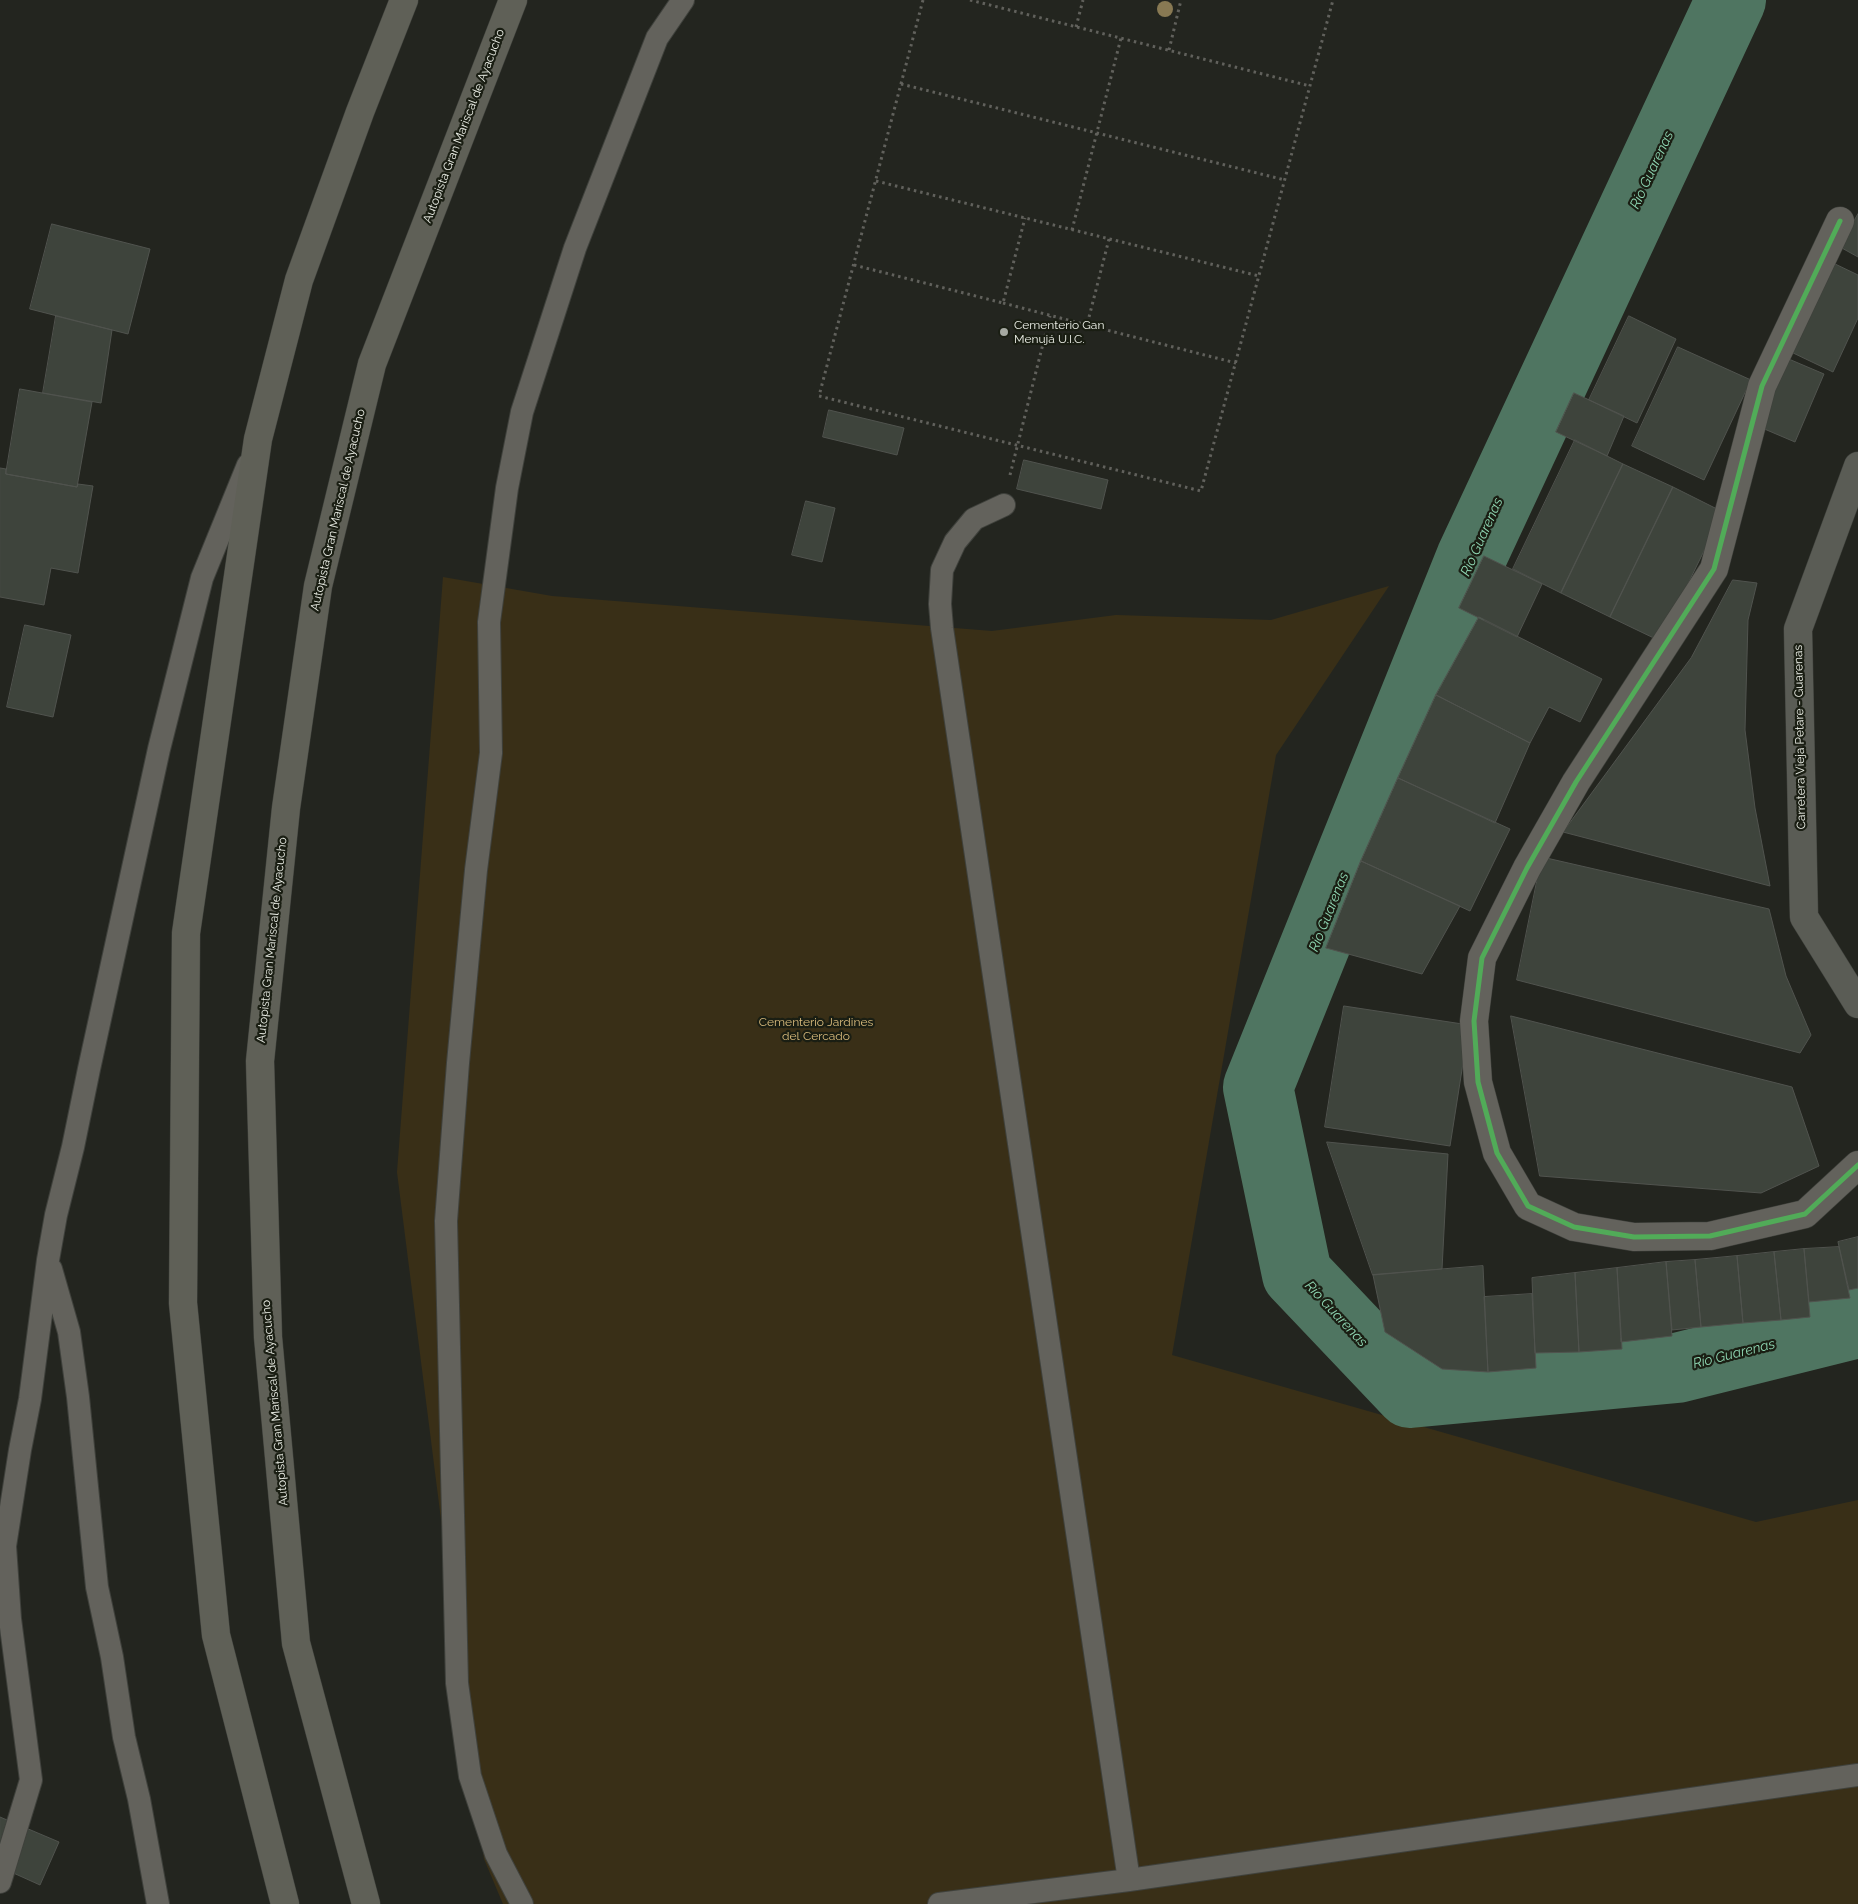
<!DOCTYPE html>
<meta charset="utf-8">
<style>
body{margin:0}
canvas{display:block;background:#23251f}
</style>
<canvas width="1858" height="1904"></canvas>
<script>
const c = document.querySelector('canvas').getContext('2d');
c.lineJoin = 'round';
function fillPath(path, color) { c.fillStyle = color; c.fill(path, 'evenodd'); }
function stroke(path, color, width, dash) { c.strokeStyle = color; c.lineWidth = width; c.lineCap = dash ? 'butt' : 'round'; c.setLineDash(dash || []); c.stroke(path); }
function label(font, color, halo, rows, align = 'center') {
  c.font = font + ' Raleway,sans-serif'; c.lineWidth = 4.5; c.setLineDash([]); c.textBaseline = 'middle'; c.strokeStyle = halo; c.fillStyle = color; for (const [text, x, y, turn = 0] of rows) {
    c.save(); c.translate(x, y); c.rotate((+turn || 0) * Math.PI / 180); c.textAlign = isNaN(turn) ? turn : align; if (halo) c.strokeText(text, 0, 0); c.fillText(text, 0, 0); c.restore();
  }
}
const green = new Path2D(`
 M443,577l109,19 440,35 124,-16 155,5 118,-34 -113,169 -104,600 584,167 102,-22v404h-1355l-19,-45 -87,-687z`);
const river = new Path2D(`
 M1731,0l-260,558 -213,529 39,187 113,119 267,-25 181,-45`);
const building = new Path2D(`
 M1858,214v43l-18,-10z
 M52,224l98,25 -22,85 -98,-25z
 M1831,262l27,13v43l-25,54 -44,-21z
 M56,316l56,14 -11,73 -58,-10z
 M1629,316l47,23 -39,84 -48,-23z
 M1678,347l73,33 -47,100 -72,-34z
 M1784,357l40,17 -29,68 -40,-17z
 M20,389l72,13 -15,85 -71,-13z
 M1574,393l50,23 -17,40 -51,-24z
 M829,410l75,18 -7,27 -74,-18z
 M1575,440l48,24 -62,129 -48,-24z
 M1024,460l84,20 -7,29 -84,-20z
 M1623,464l50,23 -63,130 -49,-24z
 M0,468l6,1v5l71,13 1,-3 15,2 -15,87 -27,-5 -7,37 -44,-8z
 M1673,487l50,25 -63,129 -50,-24z
 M806,501l29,7 -13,54 -30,-7z
 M1484,556l58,28 -25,53 -58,-29z
 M1733,580l24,3 -9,37 -3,110 10,78 15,78 -207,-54 128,-174z
 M1479,617l123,62 -22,43 -31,-15 -19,36 -94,-48z
 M25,625l46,10 -18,82 -46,-10z
 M1436,695l94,48 -35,80 -97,-45z
 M1398,778l112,51 -40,82 -109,-50z
 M1542,857l227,52 17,67 25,59 -11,18 -283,-73z
 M1361,861l99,45 -38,68 -96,-26z
 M1344,1006l125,19 -19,121 -125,-19z
 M1511,1016l281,71 27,79 -58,27 -221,-17z
 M1327,1142l121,12 -6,115 -69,6z
 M1858,1237v51l-9,2 -11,-48z
 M1839,1247l11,51 -41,4 -5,-53z
 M1804,1249l6,68 -29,3 -7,-68z
 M1774,1252l7,68 -38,3 -6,-67z
 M1737,1256l6,67 -42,4 -6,-67z
 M1695,1260l6,67 -29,3 -6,-68z
 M1666,1262l6,74 -51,6 -4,-74z
 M1483,1266l5,106 -46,-3 -57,-37 -12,-57z
 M1617,1268l5,81 -43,3 -4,-79z
 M1575,1273l4,79 -44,1 -3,-75z
 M1532,1294l4,74 -48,4 -4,-75z
 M0,1817l59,25 -19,43 -40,-18z`);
const path = new Path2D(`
 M923,0l-104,396 382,95 132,-491
 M970,0l340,86
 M1076,27l7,-27
 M1169,50l12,-50
 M901,84l384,96
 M876,181l383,95
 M1072,230l49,-192
 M1109,239l-22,86 149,38
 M854,265l149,38 22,-85
 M1003,303l84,22
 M1010,475l40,-159`);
const service = new Path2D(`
 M1004,505l-30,14 -19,23 -13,28 -2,34 2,24 187,1252
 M51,1269l18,63 9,65 19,190 15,70 12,80 15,62 19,105
 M0,1882l31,-102 -21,-161 -5,-73 15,-96 10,-51 18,-139 8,-45 17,-68 16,-78 70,-320 43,-171 46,-113
 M522,1904l-26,-50 -26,-78 -13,-93 -11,-462 12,-158 18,-193 15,-117 -2,-131 18,-134 15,-76 53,-164 82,-210 26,-38
 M939,1904l190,-24 729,-105`);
const minor = new Path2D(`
 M1840,221l-78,165 -48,183 -138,213 -49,86 -45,90 -8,63 4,61 19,71 31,53 46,21 60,10 76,-1 95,-22 53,-49`);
const secondary = new Path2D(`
 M1858,466l-60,163 6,288 54,87`);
const motorway = new Path2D(`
 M285,1904l-69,-269 -33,-332 3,-370 72,-494 41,-159 61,-168 44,-112
 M366,1904l-70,-261 -28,-306 -8,-276 26,-253 32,-222 54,-222 141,-364`);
const cycleway = new Path2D(`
 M1840,221l-78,165 -48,183 -138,213 -49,86 -45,90 -8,63 4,61 19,71 31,53 46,21 60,10 76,-1 95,-22 53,-49`);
const trees = [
 [1165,9]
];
const markers = [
 [1004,332,5,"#a6a9a2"]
];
const streetNames = [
 ["Autopista Gran Mariscal de Ayacucho",464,126,-69],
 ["Autopista Gran Mariscal de Ayacucho",338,510,-77],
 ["Carretera Vieja Petare - Guarenas",1800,737,-91],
 ["Autopista Gran Mariscal de Ayacucho",272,940,-84],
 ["Autopista Gran Mariscal de Ayacucho",275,1403,-95]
];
const poiNames = [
 ["Cementerio Gan",1014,325],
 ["Menujá U.I.C.",1014,339]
];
const parkNames = [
 ["Cementerio Jardines",816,1022],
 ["del Cercado",816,1036]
];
const waterNames = [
 ["Río Guarenas",1652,170,-65],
 ["Río Guarenas",1482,537,-66],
 ["Río Guarenas",1329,912,-68],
 ["Río Guarenas",1336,1314,47],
 ["Río Guarenas",1734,1354,-14]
];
fillPath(green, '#392f17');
stroke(river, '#4f7561', 70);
fillPath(building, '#3e443c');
stroke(building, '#50534e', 1);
stroke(service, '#3f413c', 24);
stroke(minor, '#3f413c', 29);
stroke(secondary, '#3f413c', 29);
stroke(motorway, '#3f413c', 29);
stroke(path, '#61615c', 3, [2.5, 4]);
stroke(service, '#63625c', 22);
stroke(minor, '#63625c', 28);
stroke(secondary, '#5a5c55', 28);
stroke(motorway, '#5f6057', 28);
stroke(cycleway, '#51ab58', 5);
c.fillStyle = '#887953';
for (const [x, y] of trees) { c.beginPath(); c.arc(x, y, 8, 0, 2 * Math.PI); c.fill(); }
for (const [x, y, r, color] of markers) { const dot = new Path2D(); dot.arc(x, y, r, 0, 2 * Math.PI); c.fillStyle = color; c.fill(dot); stroke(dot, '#1a1e13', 2); }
label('12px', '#edf0e8', '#1a1e13', streetNames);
label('12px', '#edf0e8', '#1a1e13', poiNames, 'left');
label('12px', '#dbbd7e', '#1a1e13', parkNames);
label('italic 14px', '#8ed6b2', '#1a1e13', waterNames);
</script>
